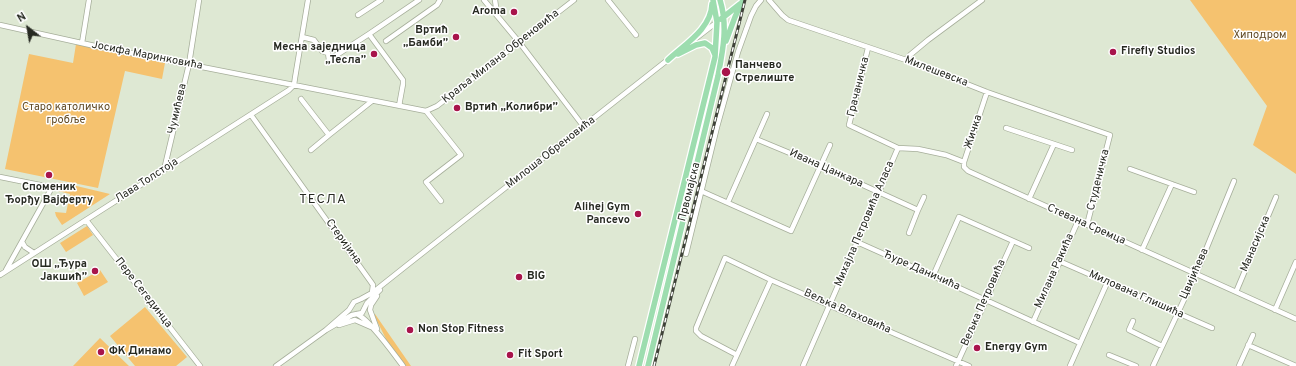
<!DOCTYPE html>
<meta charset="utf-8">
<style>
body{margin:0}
#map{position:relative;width:1296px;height:366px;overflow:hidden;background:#dee8d3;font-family:Overpass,sans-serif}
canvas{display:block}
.north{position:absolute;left:8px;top:8px;width:40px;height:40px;-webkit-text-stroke:3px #fff;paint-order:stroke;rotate:329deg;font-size:11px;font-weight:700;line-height:16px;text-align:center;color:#272a22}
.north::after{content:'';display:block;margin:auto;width:14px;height:18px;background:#272a22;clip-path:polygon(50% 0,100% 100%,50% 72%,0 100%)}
</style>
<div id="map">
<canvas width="1296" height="366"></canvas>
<div class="north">N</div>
</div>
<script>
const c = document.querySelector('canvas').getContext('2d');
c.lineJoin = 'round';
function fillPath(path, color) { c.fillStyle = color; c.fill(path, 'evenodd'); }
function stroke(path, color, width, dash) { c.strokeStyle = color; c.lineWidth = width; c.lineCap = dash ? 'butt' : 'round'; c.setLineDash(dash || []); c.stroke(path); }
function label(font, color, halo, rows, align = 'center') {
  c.font = font + ' Overpass,sans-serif'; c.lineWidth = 3; c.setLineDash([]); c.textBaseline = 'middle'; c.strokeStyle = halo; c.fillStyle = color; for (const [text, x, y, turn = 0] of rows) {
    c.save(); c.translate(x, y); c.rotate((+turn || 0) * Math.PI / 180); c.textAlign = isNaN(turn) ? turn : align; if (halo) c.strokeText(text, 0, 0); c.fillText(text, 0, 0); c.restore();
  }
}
const green = new Path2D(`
 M1190,0h106v174l-43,-29 14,-39z
 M76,44l89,19 -3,16 -37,-8 -27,117 -93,-19 24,-115 44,9z
 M60,182l50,12 -48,31 -6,-9 -1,-4 11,1 4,-19 -12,-3z
 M87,226l6,9 -27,17 -6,-9z
 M100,270l8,12 -24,14 -7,-13z
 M145,307l42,50 -11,9h-41l-25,-30z
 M375,314l36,52h-6l-18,-25 -13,-26z
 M100,338l29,28h-56z`);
const minor = new Path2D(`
 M484,0l35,42 65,85
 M495,0l2,14
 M608,0l28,35
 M769,0l13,15 6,5 118,40 81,32 123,43 -23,90
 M358,15l23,-15
 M0,25l95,21 331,65
 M369,34l34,46v4l-4,22
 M302,37l12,3 8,11 6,2 1,7 40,-26 50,-34
 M695,39l22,-17
 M386,41l51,-36 3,-5
 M82,43l7,-43
 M868,48l-19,77 49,23 20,1 28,6 18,7
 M906,60l4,-5 18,-15 54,-40
 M987,92l-23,70v5l4,4 328,148
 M301,99l28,36 43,-34
 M426,111l11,-5 137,-106
 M426,111l35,44 -35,27 15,19
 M251,115l120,167 2,3 -1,8
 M1006,128l66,22
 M756,139l65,27 97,44 -9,23
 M311,150l18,-15
 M1130,169l64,23
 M164,170l25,-106 10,-64
 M0,177l40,8 7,2 3,4 -44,79
 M701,191l90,40 39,-86
 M1029,199l25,-55
 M728,202l39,-88
 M918,210l6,-13
 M86,220l114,146
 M22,242l3,5 9,6
 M857,242l76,34 147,67
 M1142,250l30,-66
 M686,254l31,-127 21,-75 13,-36 5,-10 5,-6
 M1059,261l153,67
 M0,275l289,-185 5,-5 1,-7 13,-78
 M933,276l26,-59 70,31
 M1236,292l40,-95
 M1275,310l21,-48
 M357,314c14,7 36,39 46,52
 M1133,321l-4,9 33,16
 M1033,322l45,-101
 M339,325l16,-5 16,7
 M377,329l-7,-19 1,-5 6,-9
 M326,330l23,-20 5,-8 7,-3 11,-6 34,-27 264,-208
 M1248,345l48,21
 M737,355l-36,-19 -5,-5v-3l29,-70 46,22 198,86
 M1109,355l27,11
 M276,366l50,-36 26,-15 10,-2 5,-10 13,-13
 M628,366l7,-27
 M732,366l39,-86
 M803,366l95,-218
 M956,366l57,-125
 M1070,366l37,-83
 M1153,366l43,-92 38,-93
 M1239,366l14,-31`);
const major = new Path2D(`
 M721,19l19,-15
 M726,41l9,-24 7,-15
 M678,54l18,-9 9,-2 7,5 3,7
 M668,60c17,-16 43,-31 44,-56
 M639,366l76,-309 2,-35 -4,-22
 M648,366l70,-290c5,-26 10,-50 2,-76`);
const rail = new Path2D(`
 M654,366l91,-366`);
const markers = [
 [514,12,4,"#a8144b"],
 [456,37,4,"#a8144b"],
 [1113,52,4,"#a8144b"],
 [374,54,4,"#a8144b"],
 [726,72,5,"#a8144b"],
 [457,108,4,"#a8144b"],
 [49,175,4,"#a8144b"],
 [638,214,4,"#a8144b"],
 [95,271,4,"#a8144b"],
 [519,277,4,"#a8144b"],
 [410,330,4,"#a8144b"],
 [977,348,4,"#a8144b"],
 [101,352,4,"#a8144b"],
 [510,355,4,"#a8144b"]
];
const poiNames = [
 ["Aroma",506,12,"right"],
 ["Вртић",448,31,"right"],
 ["„Бамби”",448,44,"right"],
 ["Месна заједница",366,48,"right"],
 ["„Тесла”",366,61,"right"],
 ["Firefly Studios",1121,52],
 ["Панчево",735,66],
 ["Стрелиште",735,79],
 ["Вртић „Колибри”",465,108],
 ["Споменик",49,188,"center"],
 ["Ђорђу Вајферту",49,201,"center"],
 ["Alihej Gym",630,208,"right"],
 ["Pancevo",630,221,"right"],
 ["ОШ „Ђура",87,265,"right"],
 ["Јакшић”",87,278,"right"],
 ["BIG",527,277],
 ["Non Stop Fitness",418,330],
 ["Energy Gym",985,348],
 ["ФК Динамо",109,352],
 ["Fit Sport",518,355]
];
const parkNames = [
 ["Хиподром",1260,36],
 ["Старо католичко",66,108],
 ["гробље",66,121]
];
const streetNames = [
 ["Јосифа Маринковића",147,56,11],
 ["Краља Милана Обреновића",501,57,-38],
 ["Милешевска",936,72,21],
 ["Грачаничка",859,87,-76],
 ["Чумићева",178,109,-77],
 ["Жичка",974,132,-72],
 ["Милоша Обреновића",551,153,-38],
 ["Ивана Цанкара",826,169,24],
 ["Студеничка",1099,180,-76],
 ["Лава Толстоја",147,181,-33],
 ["Првомајска",690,192,-76],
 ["Михајла Петровића Аласа",865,224,-67],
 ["Стевана Сремца",1086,225,24],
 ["Стеријина",343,242,54],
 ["Манасијска",1256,244,-67],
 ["Ђуре Даничића",921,271,24],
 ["Милана Ракића",1055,271,-66],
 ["Цвијићева",1195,274,-66],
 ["Пере Сегединца",143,293,52],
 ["Милована Глишића",1136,295,24],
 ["Вељка Петровића",984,303,-66],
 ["Вељка Влаховића",847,312,24]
];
const quarterNames = [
 ["ТЕСЛА",323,200]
];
fillPath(green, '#f5c26f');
stroke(minor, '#a6ae9a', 6);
stroke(major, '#fff', 8);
stroke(minor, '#fff', 4.5);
stroke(major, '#9dddaf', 5.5);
stroke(rail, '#3f4239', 3);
stroke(rail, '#fff', 1.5, [4.5]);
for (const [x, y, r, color] of markers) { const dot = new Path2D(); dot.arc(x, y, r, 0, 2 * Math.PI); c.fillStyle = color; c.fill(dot); stroke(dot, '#fff', 1.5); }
label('bold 11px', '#272a22', '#fff', poiNames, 'left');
label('11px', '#624b26', '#fff', parkNames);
label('11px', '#272a22', '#fff', streetNames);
c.letterSpacing = '1px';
label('13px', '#272a22', '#fff', quarterNames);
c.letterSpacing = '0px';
</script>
